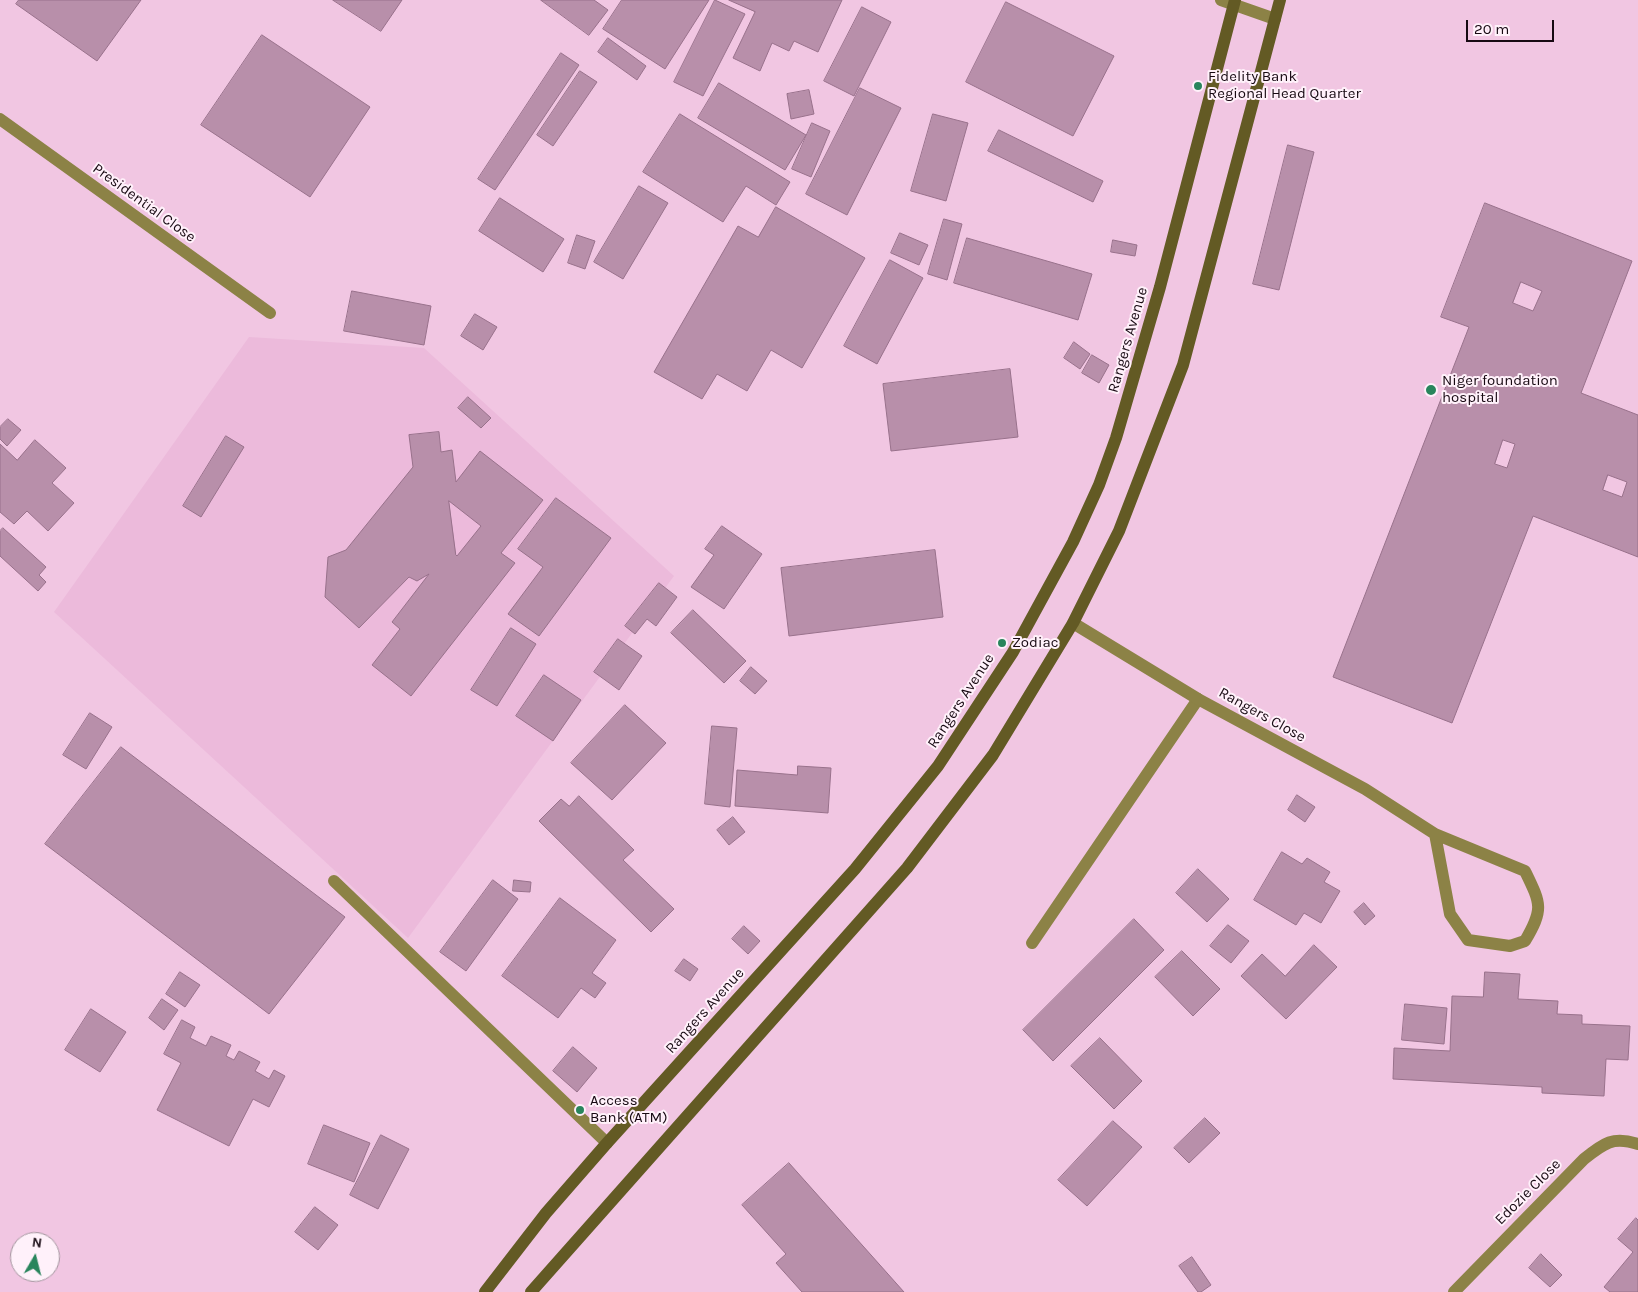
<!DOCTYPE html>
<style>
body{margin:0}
#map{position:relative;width:1638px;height:1292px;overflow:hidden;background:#f1c6e2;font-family:Karla,sans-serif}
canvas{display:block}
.north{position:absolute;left:10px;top:1232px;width:50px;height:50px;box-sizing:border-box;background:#fff1fa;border:1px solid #a2949d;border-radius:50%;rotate:8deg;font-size:14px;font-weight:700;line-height:20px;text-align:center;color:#170912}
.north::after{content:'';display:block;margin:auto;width:18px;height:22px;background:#29855c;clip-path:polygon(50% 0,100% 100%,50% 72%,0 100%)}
.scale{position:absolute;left:1466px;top:20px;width:88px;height:22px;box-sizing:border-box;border:2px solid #170912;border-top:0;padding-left:6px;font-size:15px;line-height:18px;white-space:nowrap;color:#170912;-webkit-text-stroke:4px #fff1fa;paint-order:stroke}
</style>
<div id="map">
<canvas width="1638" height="1292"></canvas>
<div class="north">N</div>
<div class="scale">20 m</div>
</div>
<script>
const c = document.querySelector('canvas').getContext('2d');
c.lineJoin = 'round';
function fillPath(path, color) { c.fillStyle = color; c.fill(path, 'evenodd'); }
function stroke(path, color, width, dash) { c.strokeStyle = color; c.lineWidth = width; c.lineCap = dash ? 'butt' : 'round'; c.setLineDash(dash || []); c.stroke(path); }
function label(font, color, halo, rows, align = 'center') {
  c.font = font + ' Karla,sans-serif'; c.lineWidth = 4; c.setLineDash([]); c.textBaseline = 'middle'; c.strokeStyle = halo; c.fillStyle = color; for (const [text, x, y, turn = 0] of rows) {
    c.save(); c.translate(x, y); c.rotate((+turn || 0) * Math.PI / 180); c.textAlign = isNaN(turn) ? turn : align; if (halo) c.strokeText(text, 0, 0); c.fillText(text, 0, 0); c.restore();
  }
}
const built = new Path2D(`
 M249,337l175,11 250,228 -266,362 -354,-326z`);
const building = new Path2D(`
 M19,0h122l-44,61 -81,-57z
 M333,0h69l-21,31z
 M541,0h53l14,10 -19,25z
 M622,0h87l-44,69 -62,-40z
 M715,0l30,14 -42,82 -29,-14z
 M729,0h113l-24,52 -24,-11 -5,10 -17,-8 -12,28 -27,-13 22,-46z
 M1006,2l108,54 -41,80 -107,-54z
 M862,7l29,15 -37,74 -30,-15z
 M262,35l108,72 -60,90 -109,-72z
 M608,38l38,28 -9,14 -39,-28z
 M561,53l18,12 -84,125 -17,-11z
 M580,71l17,11 -44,64 -16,-11z
 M719,83l87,52 -21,35 -87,-52z
 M860,88l41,20 -54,107 -41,-21z
 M809,90l5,24 -23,5 -4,-25z
 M680,114l110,68 -14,23 -30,-19 -23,36 -80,-50z
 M933,114l35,9 -22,78 -35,-10z
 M812,123l18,8 -19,46 -19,-8z
 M999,130l104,51 -10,21 -105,-51z
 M1288,145l26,7 -35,138 -26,-6z
 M639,186l29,17 -45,76 -29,-17z
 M500,198l64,41 -21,33 -64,-41z
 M1485,203l147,58 -51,132 57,22v142l-105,-41 -81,207 -119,-46 136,-350 -28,-10zM1521,282l21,9 -9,20 -20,-8zM1503,440l12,4 -8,24 -12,-4zM1608,475l19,7 -5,15 -19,-7z
 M776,207l89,51 -63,110 -31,-18 -24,41 -30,-17 -15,25 -48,-27 84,-146 20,11z
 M944,219l18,5 -15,56 -19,-6z
 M900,233l28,12 -9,20 -28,-12z
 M577,235l18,6 -10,28 -17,-6z
 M967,238l125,36 -14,46 -124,-37z
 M1113,240l24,5 -2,11 -24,-4z
 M890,260l33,18 -46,86 -33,-18z
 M352,291l79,15 -7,39 -80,-14z
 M475,314l22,13 -14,23 -22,-14z
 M1074,342l16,12 -10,15 -16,-11z
 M1092,355l17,10 -10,18 -17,-10z
 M1010,369l8,68 -127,14 -8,-67z
 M468,397l23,21 -10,10 -23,-20z
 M8,419l13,11 -14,16 -7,-7v-12z
 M439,432l2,20 11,-2 4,32 24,-31 63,49 -42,53 14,10 -104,133 -39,-31 28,-36 -8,-7 37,-48 -12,7 -8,-4 -50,51 -34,-31 3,-40 18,-7 67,-83 -4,-32zM449,501l32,25 -24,30 -1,-1z
 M226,436l18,11 -43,70 -18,-11z
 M35,440l31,28 -14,15 22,20 -26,28 -21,-20 -13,13 -14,-12v-68l17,16z
 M556,498l55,40 -72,98 -31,-22 35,-47 -25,-18z
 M722,526l40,28 -38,55 -33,-22 23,-32 -9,-6z
 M3,528l43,39 -7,8 7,7 -8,9 -38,-35v-25z
 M935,550l8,67 -154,19 -8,-68z
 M659,583l18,14 -21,29 -9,-7 -12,15 -10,-8z
 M693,610l53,51 -22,22 -53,-50z
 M511,628l25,16 -39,62 -26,-16z
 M618,639l24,17 -23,34 -25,-18z
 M751,667l16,14 -12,13 -15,-13z
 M544,675l37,25 -28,41 -37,-25z
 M625,705l41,38 -54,57 -41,-37z
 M90,713l22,14 -26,42 -23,-14z
 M712,726l25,2 -7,79 -25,-3z
 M121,747l224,170 -76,97 -224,-170z
 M798,766l33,2 -3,45 -93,-7 2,-36 60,5z
 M1297,795l18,12 -10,15 -17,-12z
 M579,796l55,54 -11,10 51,49 -23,23 -112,-111 22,-22 8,7z
 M733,817l12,15 -16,13 -12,-15z
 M1282,852l20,12 5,-6 23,14 -6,10 16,9 -19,32 -17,-10 -8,12 -42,-25z
 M1198,869l31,30 -22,23 -31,-29z
 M493,880l25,19 -52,72 -26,-19z
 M514,880l17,2 -1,10 -17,-1z
 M560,898l56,42 -24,33 14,10 -11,15 -14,-10 -23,30 -56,-42z
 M1364,903l11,13 -10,9 -11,-13z
 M1134,919l30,31 -111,111 -30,-31z
 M1228,925l21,16 -18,22 -21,-17z
 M744,926l16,15 -12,13 -16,-15z
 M1314,945l23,22 -51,52 -45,-43 21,-22 23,22z
 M1182,951l38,38 -27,27 -38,-39z
 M684,959l14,10 -8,12 -15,-10z
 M180,972l20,13 -15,22 -19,-13z
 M1485,972l35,2 -2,25 40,2 -1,13 25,1v9l48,2 -2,34 -22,-1 -2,37 -62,-3v-6l-149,-8 1,-31 56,3 2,-55 31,1z
 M162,999l16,11 -14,20 -15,-12z
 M1405,1004l42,4 -3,36 -42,-4z
 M91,1009l35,23 -26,40 -35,-22z
 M182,1020l13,7 -5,11 16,8 5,-10 20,9 -5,11 8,4 5,-9 21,11 -5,9 14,8 5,-9 11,6 -16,31 -16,-8 -24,47 -72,-36 24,-47 -17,-9z
 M1100,1038l42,43 -28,28 -43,-43z
 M573,1047l24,21 -20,24 -24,-21z
 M1205,1118l15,15 -31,30 -15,-15z
 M1113,1121l29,26 -55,59 -29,-26z
 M324,1125l46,18 -16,39 -46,-18z
 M381,1135l28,14 -31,60 -28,-14z
 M789,1163l115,129h-102l-26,-29 10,-9 -44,-49z
 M315,1207l23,18 -20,25 -23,-18z
 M1636,1218l2,2v72h-28l-6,-5 29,-35 -15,-13z
 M1541,1254l21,21 -12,12 -21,-19z
 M1192,1257l19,28 -10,7h-3l-19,-26z`);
const lane = new Path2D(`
 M1032,943l166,-244`);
const street = new Path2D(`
 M1221,0l54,19
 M0,119l270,194
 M1073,623l125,76 167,90 70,45 90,37c16,33 19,38 0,70l-15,5 -42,-6 -18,-26 -15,-80
 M334,881l273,262
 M1454,1292l130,-133c20,-16 29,-23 54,-15`);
const secondary = new Path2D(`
 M485,1292l61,-79 61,-70 248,-274 83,-103 75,-114 60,-110 26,-57 17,-47 44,-151 75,-287
 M531,1292l376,-424 86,-113 80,-132 46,-92 64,-166 97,-365`);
const markers = [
 [1198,86,5,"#29855c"],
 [1431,390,6,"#29855c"],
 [1002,643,5,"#29855c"],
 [580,1110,5,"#29855c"]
];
const poiNames = [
 ["Fidelity Bank",1208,77],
 ["Regional Head Quarter",1208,94],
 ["Niger foundation",1442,381],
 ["hospital",1442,398],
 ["Zodiac",1012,643],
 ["Access",590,1101],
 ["Bank (ATM)",590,1118]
];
const streetNames = [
 ["Presidential Close",144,203,36],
 ["Rangers Avenue",1128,340,-74],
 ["Rangers Avenue",961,701,-57],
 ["Rangers Close",1262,715,29],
 ["Rangers Avenue",705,1011,-48],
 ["Edozie Close",1528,1192,-45]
];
fillPath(built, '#ecbadb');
fillPath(building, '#b88faa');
stroke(building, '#98718b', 1);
stroke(lane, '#8c8246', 12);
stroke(street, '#8c8246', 12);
stroke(secondary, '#635a24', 12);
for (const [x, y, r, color] of markers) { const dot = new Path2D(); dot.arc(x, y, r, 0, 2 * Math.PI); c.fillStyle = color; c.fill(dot); stroke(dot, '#fff1fa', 2); }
label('15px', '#170912', '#fff1fa', poiNames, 'left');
label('15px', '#170912', '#fff1fa', streetNames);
</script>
